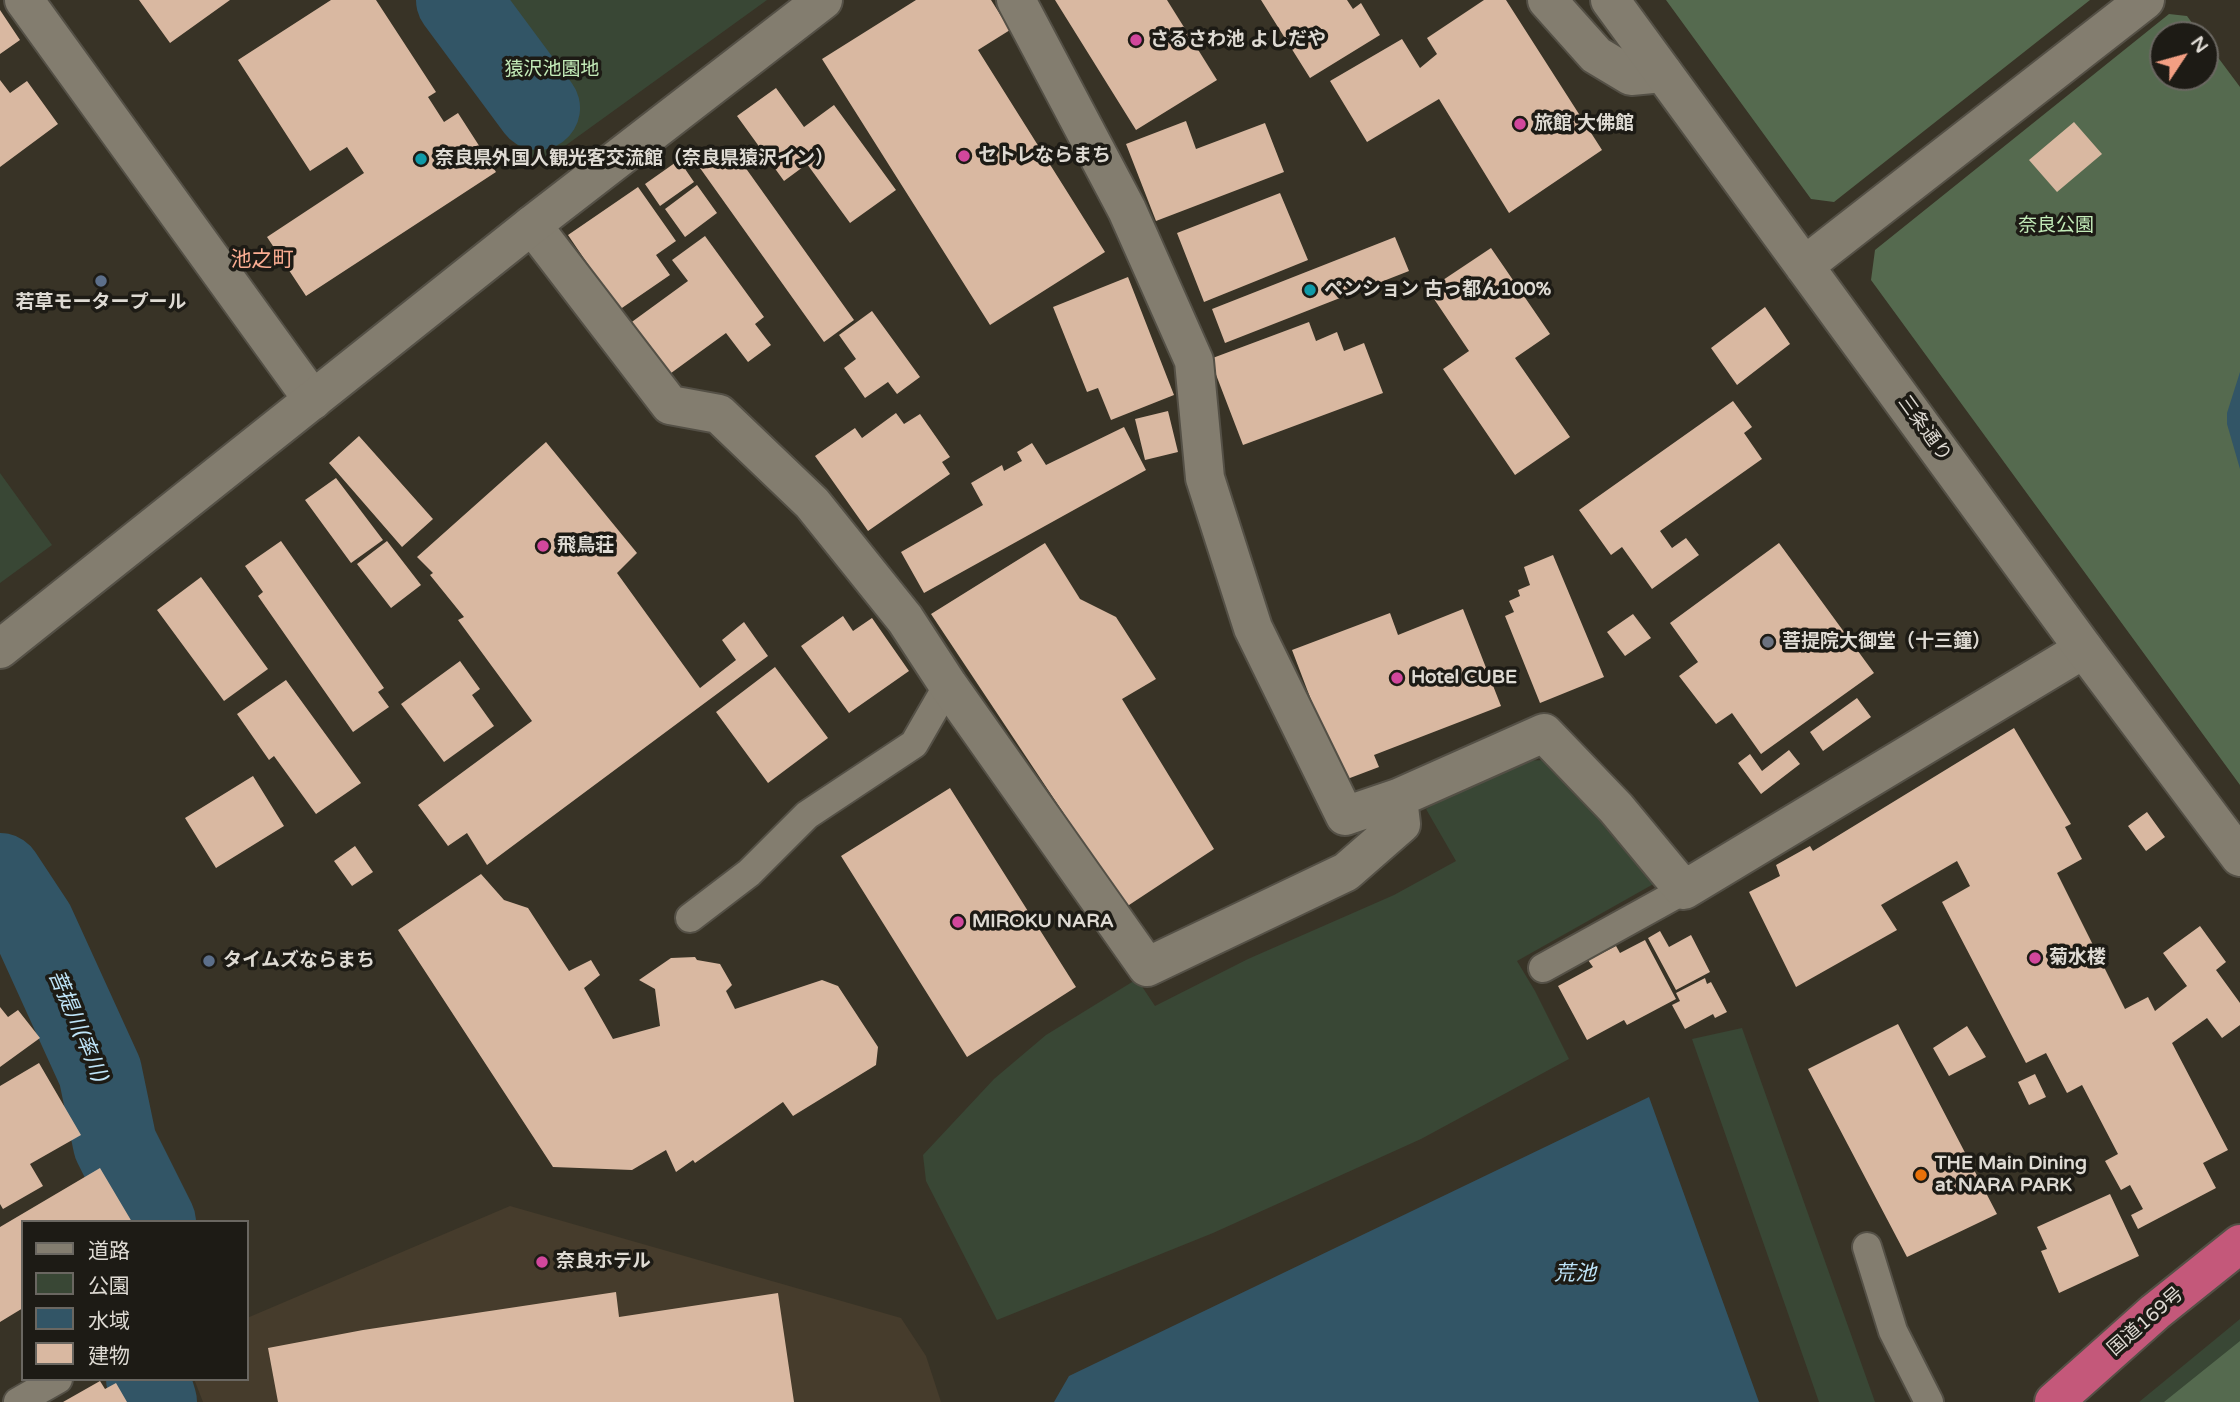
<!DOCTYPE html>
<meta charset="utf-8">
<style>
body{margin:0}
#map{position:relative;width:2240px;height:1402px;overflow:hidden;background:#383326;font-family:"Varela Round","Noto Sans JP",sans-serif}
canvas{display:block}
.legend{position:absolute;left:21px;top:1220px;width:228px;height:161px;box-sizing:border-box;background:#1d1b15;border:2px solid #6a6761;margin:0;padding:9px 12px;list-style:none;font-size:21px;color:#dedad3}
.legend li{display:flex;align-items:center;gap:14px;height:35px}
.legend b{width:35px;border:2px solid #6a6761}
.north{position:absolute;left:2149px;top:21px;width:70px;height:70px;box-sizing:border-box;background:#1d1b15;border:2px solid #6a6761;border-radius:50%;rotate:54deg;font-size:19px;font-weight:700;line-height:28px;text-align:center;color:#dedad3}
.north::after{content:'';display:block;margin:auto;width:24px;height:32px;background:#f39f83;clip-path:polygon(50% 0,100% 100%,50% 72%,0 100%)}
</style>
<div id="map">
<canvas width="2240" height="1402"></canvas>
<ul class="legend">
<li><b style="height:9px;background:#837d6f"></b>道路</li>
<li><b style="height:19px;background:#394735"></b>公園</li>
<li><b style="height:19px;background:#325566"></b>水域</li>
<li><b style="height:19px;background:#d9b8a1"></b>建物</li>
</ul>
<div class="north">N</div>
</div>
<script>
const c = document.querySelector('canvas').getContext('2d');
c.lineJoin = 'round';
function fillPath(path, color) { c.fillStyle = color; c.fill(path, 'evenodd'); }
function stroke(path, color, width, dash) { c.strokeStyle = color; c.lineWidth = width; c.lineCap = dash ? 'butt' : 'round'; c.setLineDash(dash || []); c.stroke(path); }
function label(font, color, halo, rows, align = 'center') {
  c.font = font + ' "Varela Round","Noto Sans JP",sans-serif'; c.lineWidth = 7; c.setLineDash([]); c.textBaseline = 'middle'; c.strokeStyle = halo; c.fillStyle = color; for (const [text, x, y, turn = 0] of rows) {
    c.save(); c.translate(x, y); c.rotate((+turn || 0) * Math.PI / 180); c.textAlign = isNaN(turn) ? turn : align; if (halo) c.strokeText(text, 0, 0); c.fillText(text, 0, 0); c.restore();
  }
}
const commercial = new Path2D(`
 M510,1206l391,112 25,38 15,46h-738l-9,-23h53v-61z`);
const green = new Path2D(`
 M422,0h345l-234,169z
 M0,473l52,72 -52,38z
 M1547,760l110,122 -140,79 18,30 34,68 -148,80 -208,94 -216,87 -71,-139 -3,-26 71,-76 52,-44 91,-56 18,27 93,-47 146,-64 62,-34 -30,-52 89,-48z
 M1742,1028l133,374h-56l-127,-363z
 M2240,1319v83h-101z`);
const forest = new Path2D(`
 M1666,0h424l-256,202 -23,-3z
 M2169,14l18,2 14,19h-38v42h42v-37l35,47v698l-369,-505 4,-30z
 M2240,1341v61h-76z`);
const water = new Path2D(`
 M2240,372v97l-13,-45v-11z
 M1649,1097l110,305h-705l15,-26z`);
const river = new Path2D(`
 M458,0l80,108
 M0,875l33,50 67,147 15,72 39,78
 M148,1379l7,23`);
const building = new Path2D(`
 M139,0h91l-60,43z
 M331,0h45l60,92 -8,5 16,25 14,-9 38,59 -190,124 -39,-59 97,-64 -17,-26 -37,24 -72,-111z
 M916,0h75l19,30 -32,20 127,202 -115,73 -168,-266z
 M1055,0h112l50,80 -81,50z
 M1261,0h86l6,9 8,-6 19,32 -70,43z
 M1484,0h22l96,150 -93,63 -70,-114 -72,43 -37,-61 72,-42 18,29 17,-14 -10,-16z
 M0,10l20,30 -20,14z
 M0,80l10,13 17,-12 31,43 -58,43z
 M776,88l28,39 30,-22 62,85 -46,33 -43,-59 -23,17 -47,-65z
 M1186,121l10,28 69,-26 19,49 -128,49 -30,-77z
 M2074,122l28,32 -45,38 -28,-32z
 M730,146l124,174 -30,22 -124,-174z
 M679,160l15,22 -34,24 -15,-22z
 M697,185l20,28 -32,24 -20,-28z
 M638,187l38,54 -20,14 14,20 -51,35 -51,-75z
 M1280,193l28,67 -104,42 -27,-69z
 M705,236l59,81 -9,7 16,21 -23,17 -22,-29 -59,43 -38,-52 59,-43 -16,-21z
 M1395,237l14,34 -184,72 -13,-34z
 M1491,248l59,86 -35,24 55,79 -55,38 -72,-106 26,-18 -41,-61z
 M1128,277l46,118 -63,25 -13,-32 -11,4 -34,-85z
 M1765,307l25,37 -53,41 -26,-37z
 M872,311l48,66 -23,17 -9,-12 -23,16 -21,-30 12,-9 -17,-24z
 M1309,322l7,19 21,-9 7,19 20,-8 19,50 -140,52 -33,-86z
 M1733,401l19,26 -8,6 18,26 -102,72 12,17 14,-10 13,17 -47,34 -30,-42 -11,8 -32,-45z
 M1168,411l10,41 -33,8 -10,-41z
 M896,413l8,11 16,-10 30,43 -8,5 8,12 -82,57 -53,-75 40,-28 7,10z
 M1124,427l22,43 -222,123 -23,-41 82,-47 -12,-22 31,-18 2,6 18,-10 -5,-9 15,-9 14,22z
 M359,436l74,83 -31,28 -73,-84z
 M546,442l91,111 -20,20 83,115 36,-28 -14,-20 22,-18 24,34 -281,209 -20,-32 -19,13 -30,-41 114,-84 -74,-101 6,-3 -34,-42 3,-2 -16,-16z
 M336,478l47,62 -32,23 -46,-63z
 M281,541l103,147 -6,4 11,15 -36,25 -95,-136 5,-4 -18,-26z
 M387,541l34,44 -30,23 -34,-44z
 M1045,543l35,56 36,18 40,62 -34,20 92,150 -88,58 -195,-293z
 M1779,543l95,130 -113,81 -29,-41 -16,11 -37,-48 19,-14 -28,-39z
 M1553,555l51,122 -64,26 -35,-87 9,-4 -5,-11 11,-5 -2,-6 12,-5 -6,-18z
 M201,577l67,92 -44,32 -67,-91z
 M1463,609l38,97 -127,49 5,12 -37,14 -50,-131 98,-37 8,22z
 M1633,614l18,24 -26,18 -18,-24z
 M843,616l10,15 19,-13 37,53 -60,42 -48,-67z
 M460,661l20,28 -8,6 22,31 -50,36 -43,-58z
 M775,667l53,71 -60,45 -52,-71z
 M286,680l75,103 -45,31 -42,-58 -5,4 -32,-46z
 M1857,698l14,19 -48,34 -13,-19z
 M2014,728l57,96 -6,3 17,32 -25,14 68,136 23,-12 7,14 32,-25 -24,-33 37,-27 26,36 -10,8 24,33v22l-18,13 -15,-20 -35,25 56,107 -25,13 13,25 -78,41 -7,-14 12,-6 -13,-24 -9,5 -16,-29 13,-7 -36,-69 -15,8 -21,-40 -20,10 -84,-161 28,-16 -13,-25 -76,44 16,25 -101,57 -47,-95 31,-16 -4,-11 34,-19 3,5z
 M1789,750l11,14 -39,30 -23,-31 12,-9 12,17z
 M253,776l31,50 -68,42 -31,-50z
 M950,788l126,199 -109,70 -126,-201z
 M2147,812l18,25 -19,14 -18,-25z
 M355,846l18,26 -21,14 -18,-25z
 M481,874l23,26 24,8 41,63 22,-11 9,15 -16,13 29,51 47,-13 -5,-37 -16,-9 32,-22 24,-1 2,3 23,4 12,21 -6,6 9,18 87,-29 16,6 40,61 -2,18 -83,51 -10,-14 -88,61 -2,-3 -17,12 -10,-22 -34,20 -79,-3 -155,-237z
 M1660,931l9,16 22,-12 19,37 -34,18 -28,-52z
 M1645,940l31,59 -49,26 -3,-5 -37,20 -29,-54 35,-19 -5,-7 28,-14 4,7z
 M1705,978l2,6 4,-2 16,30 -12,6 -2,-4 -28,15 -13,-24 8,-4 -4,-8z
 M0,1007l8,10 10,-7 22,28 -40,29z
 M1898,1024l99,190 -90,43 -99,-188z
 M1967,1026l19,31 -37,19 -16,-28z
 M39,1063l42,72 -51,29 13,22 -40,23 -3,-5v-118z
 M2035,1074l11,23 -17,8 -11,-23z
 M100,1168l32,54h-109v86l-23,14v-95z
 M2110,1194l29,62 -80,37 -18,-42 6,-2 -10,-22z
 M616,1292l3,25 159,-24 16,109h-516l-10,-54 95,-18z
 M100,1381l5,8 11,-6 11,19h-64z`);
const service = new Path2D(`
 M690,918l59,-45 58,-58 107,-71 34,-59
 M1543,968l141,-78
 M1867,1247l26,84 36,71
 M18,1402l40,-23`);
const minor = new Path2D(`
 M24,0l289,400
 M1016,0l111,210 67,151 11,117 48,150 92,188 53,-18 146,-65 72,75 68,82 400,-241
 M1547,0l49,55 35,21 32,-3
 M532,225l138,180 49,9 93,89 93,116 43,66 199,282 199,-95 55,-48 -3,-26`);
const tertiary = new Path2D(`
 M1610,0l474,649 156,208
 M1804,266l341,-266
 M0,649l532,-424 291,-225`);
const trunk = new Path2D(`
 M2054,1402l101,-90 85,-68`);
const markers = [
 [1136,40,7,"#d1479c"],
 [1520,124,7,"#d1479c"],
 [964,156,7,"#d1479c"],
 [421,159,7,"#0f9aa8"],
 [101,281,7,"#5c6f8a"],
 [1310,290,7,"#0f9aa8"],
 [543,546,7,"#d1479c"],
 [1768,642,7,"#6b7280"],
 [1397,678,7,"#d1479c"],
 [958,922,7,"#d1479c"],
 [2035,958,7,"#d1479c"],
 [209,961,7,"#5c6f8a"],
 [1921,1175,7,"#e8710a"],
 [542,1262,7,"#d1479c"]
];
const poiNames = [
 ["さるさわ池 よしだや",1150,40],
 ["旅館 大佛館",1534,124],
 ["セトレならまち",978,156],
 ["奈良県外国人観光客交流館（奈良県猿沢イン）",435,159],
 ["ペンション 古っ都ん100%",1324,290],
 ["若草モータープール",101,303,"center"],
 ["飛鳥荘",557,546],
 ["菩提院大御堂（十三鐘）",1782,642],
 ["Hotel CUBE",1411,678],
 ["MIROKU NARA",972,922],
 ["菊水楼",2049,958],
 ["タイムズならまち",223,961],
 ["THE Main Dining",1935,1164],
 ["at NARA PARK",1935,1186],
 ["奈良ホテル",556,1262]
];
const parkNames = [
 ["猿沢池園地",552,70],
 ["奈良公園",2056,226]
];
const streetNames = [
 ["三条通り",1924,429,54],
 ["国道169号",2146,1322,-41]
];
const neighbourhoodNames = [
 ["池之町",262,260]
];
const waterNames = [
 ["菩提川(率川)",77,1026,67],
 ["荒池",1575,1274]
];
fillPath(commercial, '#463c2c');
fillPath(green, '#394735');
fillPath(forest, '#556a4f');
fillPath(water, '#325566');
stroke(river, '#325566', 84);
fillPath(building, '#d9b8a1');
stroke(service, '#545046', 32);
stroke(minor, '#545046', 42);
stroke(tertiary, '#545046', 42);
stroke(trunk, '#545046', 42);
stroke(service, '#837d6f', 28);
stroke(minor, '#837d6f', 38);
stroke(tertiary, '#837d6f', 38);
stroke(trunk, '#c4587a', 38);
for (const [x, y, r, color] of markers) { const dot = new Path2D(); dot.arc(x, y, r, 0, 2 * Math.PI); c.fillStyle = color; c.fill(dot); stroke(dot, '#1d1b15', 2.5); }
label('bold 19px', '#dedad3', '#1d1b15', poiNames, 'left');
label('19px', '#c3ebb8', '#1d1b15', parkNames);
label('19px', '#dedad3', '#1d1b15', streetNames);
label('21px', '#fbad92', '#1d1b15', neighbourhoodNames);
label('italic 21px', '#bfe5f9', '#1d1b15', waterNames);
</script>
